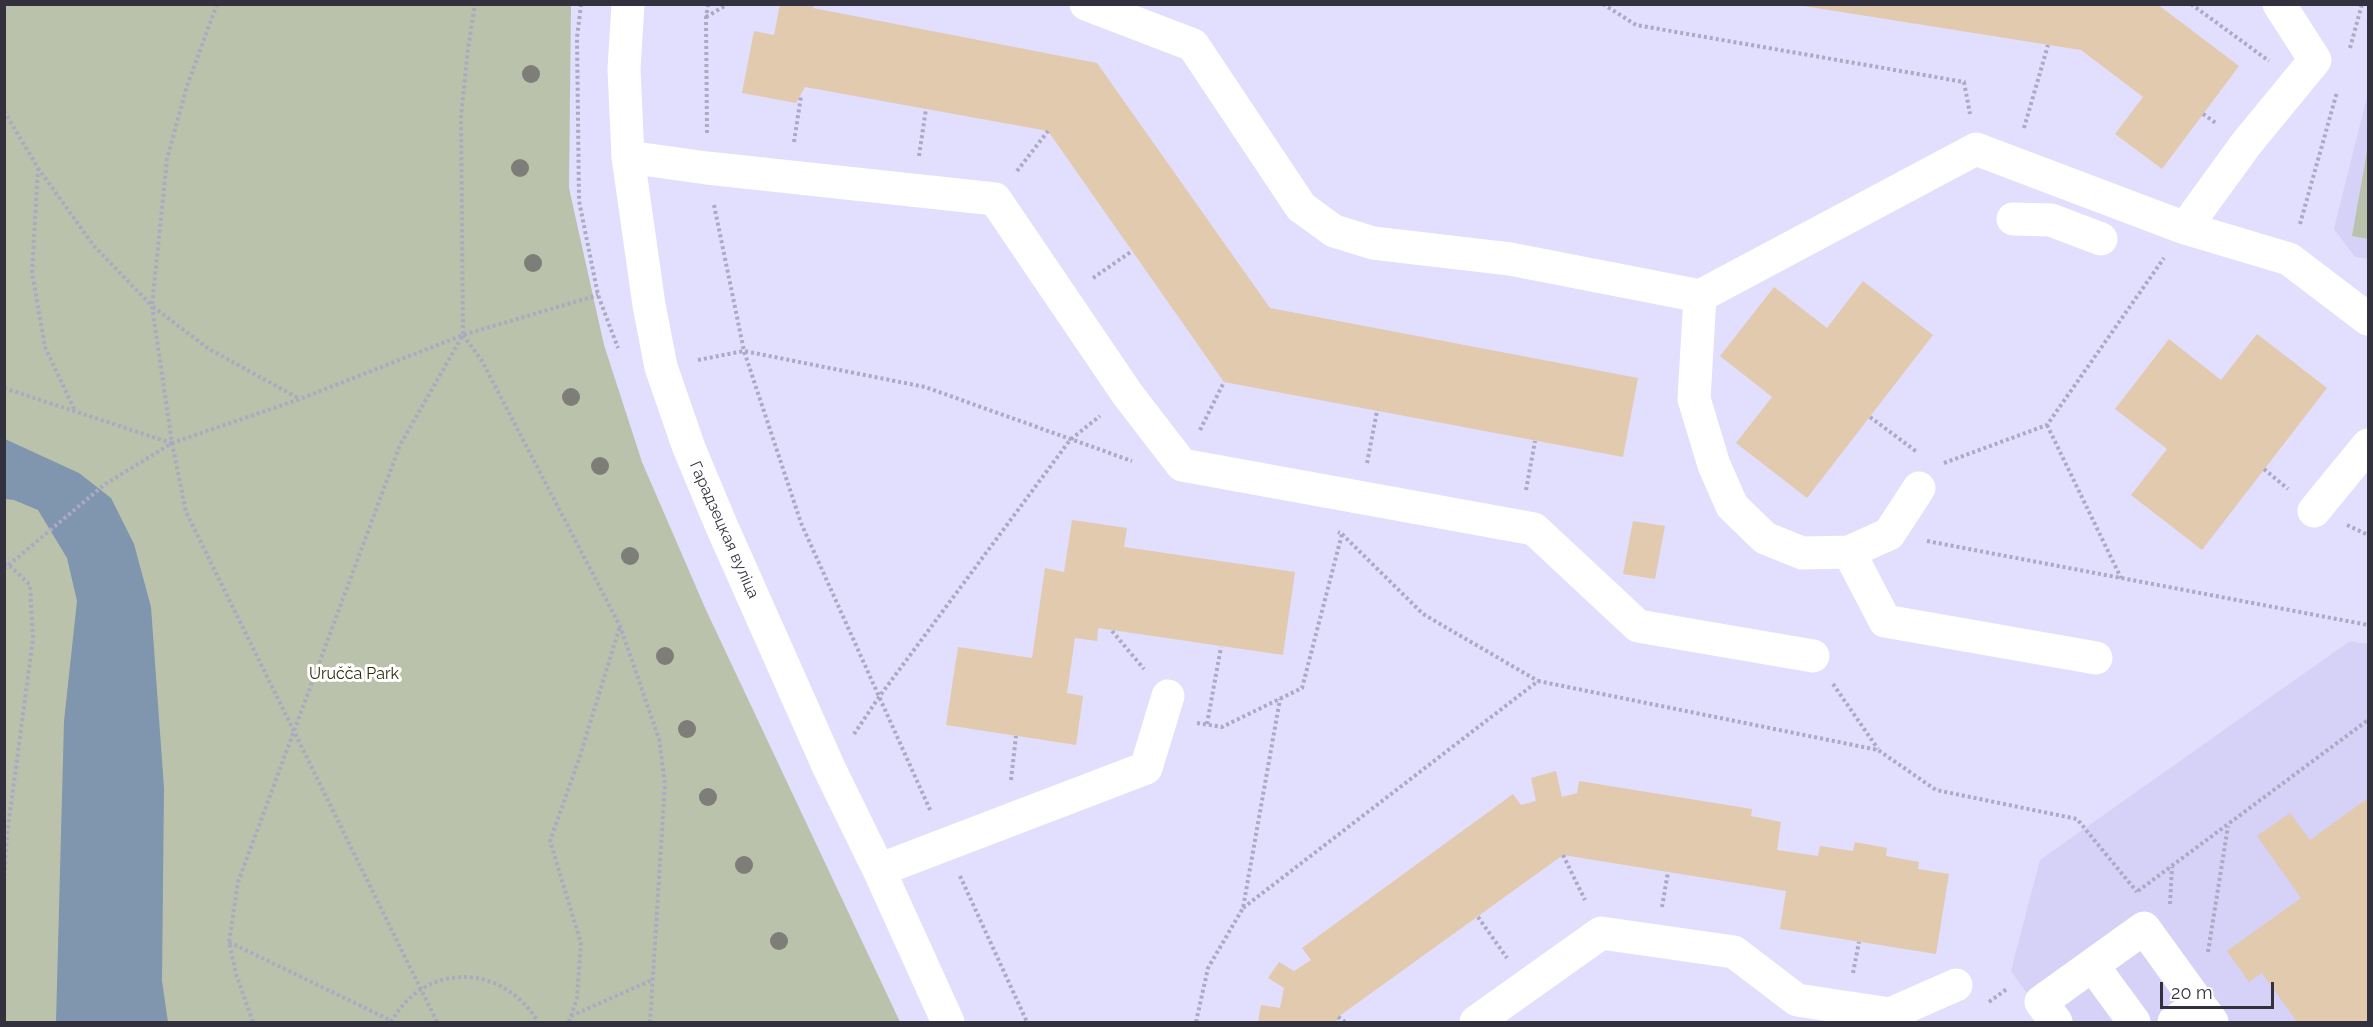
<!DOCTYPE html>
<meta charset="utf-8">
<style>
body{margin:0}
#map{position:relative;width:2373px;height:1027px;overflow:hidden;background:#e2defd;font-family:Raleway,sans-serif}
canvas{display:block}
.frame{position:absolute;inset:0;border:6px solid #33313d;pointer-events:none}
.scale{position:absolute;left:2160px;top:982px;width:114px;height:27px;box-sizing:border-box;border:3px solid #33313d;border-top:0;padding-left:8px;font-size:18px;line-height:21px;white-space:nowrap;color:#33313d;-webkit-text-stroke:4px #fff;paint-order:stroke}
</style>
<div id="map">
<canvas width="2373" height="1027"></canvas>
<div class="frame"></div>
<div class="scale">20 m</div>
</div>
<script>
const c = document.querySelector('canvas').getContext('2d');
c.lineJoin = 'round';
function fillPath(path, color) { c.fillStyle = color; c.fill(path, 'evenodd'); }
function stroke(path, color, width, dash) { c.strokeStyle = color; c.lineWidth = width; c.lineCap = dash ? 'butt' : 'round'; c.setLineDash(dash || []); c.stroke(path); }
function label(font, color, halo, rows, align = 'center') {
  c.font = font + ' Raleway,sans-serif'; c.lineWidth = 6; c.setLineDash([]); c.textBaseline = 'middle'; c.strokeStyle = halo; c.fillStyle = color; for (const [text, x, y, turn = 0] of rows) {
    c.save(); c.translate(x, y); c.rotate((+turn || 0) * Math.PI / 180); c.textAlign = isNaN(turn) ? turn : align; if (halo) c.strokeText(text, 0, 0); c.fillText(text, 0, 0); c.restore();
  }
}
const built = new Path2D(`
 M2368,93v166l-13,-2 -21,-28z
 M2350,641l18,3v-3v381h-320l-37,-51 29,-111z`);
const green = new Path2D(`
 M5,5h566l-2,183 35,157 38,117 64,148 194,412h-895z
 M2368,146v93l-16,-3z`);
const water = new Path2D(`
 M5,439l74,34 32,25 23,46 17,63 13,181 -2,193 6,41h-112l8,-301 13,-120 -10,-43 -29,-48 -24,-10 -9,-1z`);
const building = new Path2D(`
 M780,4h34l-1,4 284,55 173,245 368,70 -15,79 -399,-75 -176,-251 -243,-44 -9,16 -54,-10 12,-62 20,4z
 M1791,4h366l82,62 -77,103 -47,-35 28,-37 -62,-47z
 M1863,281l70,54 -126,163 -71,-55 36,-46 -52,-41 54,-69 53,41z
 M2257,334l70,54 -125,162 -71,-55 36,-46 -52,-40 54,-70 52,41z
 M1072,520l55,8 -3,19 171,25 -12,83 -185,-27 -1,13 -22,-3 -8,55 16,3 -7,49 -130,-20 12,-78 74,11 13,-90 19,4z
 M1633,521l32,5 -10,53 -32,-5z
 M1556,771l6,26 15,-4 2,-12 173,28 -1,7 30,6 -4,28 41,6 2,-10 33,5 2,-9 32,6 -1,8 33,6 -1,7 31,5 -13,80 -156,-25 6,-38 -223,-36 -225,162 -1,5h-79l3,-17 19,3 4,-20 -16,-10 11,-16 15,9 17,-11 -9,-12 211,-154 8,11 15,-4 -5,-23z
 M2368,798v224h-71l-35,-49 -13,9 -22,-31 74,-53 -44,-62 33,-23 20,27z`);
const path = new Path2D(`
 M217,4l-30,82 -20,73 -15,147 57,43 91,50
 M581,4l-4,34 2,163 19,94 20,53
 M1603,4l33,21 328,57 6,32
 M2191,4l78,57
 M706,17l22,-13
 M2350,48l12,-44
 M4,111l34,57 56,78 58,60 20,137 14,69 251,510
 M2203,114l14,10
 M2024,128l24,-83
 M707,133l-1,-115 2,-14
 M794,142l7,-46
 M919,156l7,-47
 M38,168l-6,104 13,75 30,64
 M1017,171l31,-40
 M714,205l30,146 57,172 130,289
 M2300,224l37,-132
 M1093,278l39,-27
 M463,335l19,26 138,265 39,113 6,45 -15,238
 M698,360l46,-9 181,36 207,74
 M4,388l167,55
 M1870,417l47,35
 M2047,425l74,153
 M1200,430l24,-48
 M1367,463l10,-52
 M1944,463l103,-38 117,-167
 M2264,469l24,20
 M1526,490l9,-49
 M2347,525l21,10
 M1342,534l81,80 115,67
 M1927,541l441,84
 M4,564l5,1 21,20 3,54 -26,196 -3,49
 M4,569l100,-84 68,-42 128,-44 163,-64 135,-40
 M1112,631l32,38
 M1833,684l45,65
 M1197,723l25,4 80,-39 40,-154 -4,-2
 M1207,724l14,-77
 M854,734l25,-37 191,-257 30,-24
 M1011,780l5,-44
 M1563,855l22,45
 M960,876l67,146
 M2138,891l230,-171
 M2170,904l2,-37
 M1662,907l6,-35
 M1243,908l295,-227 340,69 58,40 141,29 60,73
 M1478,917l29,41
 M229,942l163,79
 M2208,952l20,-126
 M1853,973l6,-31
 M1989,1002l18,-13
 M571,1016l81,-36
 M1338,1017l7,5
 M253,1022l-17,-48 -7,-32 9,-60 162,-437 63,-110 -2,-219 7,-67 7,-45
 M391,1022c34,-61 112,-59 147,0
 M569,1022l8,-24 4,-55 -31,-102 29,-82 41,-133
 M1196,1022l12,-54 35,-60 37,-209`);
const minor = new Path2D(`
 M628,4l-4,65 4,88 21,148 12,62 28,81 33,79 108,243 49,100 69,152
 M1086,4l107,41 108,162 33,24 39,12 137,16 190,37 276,-147 209,79 61,-84 69,-84 -36,-56
 M628,157l79,11 288,31 133,196 54,70 352,64 104,97 175,30
 M2013,219l38,1 50,19
 M2185,228l104,31 79,60
 M1700,296l-6,103 20,66 18,41 33,32 37,15 47,-1 40,-18 30,-46
 M2314,511l54,-66
 M1849,552l36,69 211,37
 M879,870l267,-102 22,-72
 M2093,966l41,56
 M1476,1022l125,-89 133,19 63,48 93,14 66,-29
 M2056,1022l-15,-20 103,-74 68,94
 M2174,1022l25,-18`);
const trees = [
 [531,74],
 [520,168],
 [533,263],
 [571,397],
 [600,466],
 [630,556],
 [665,656],
 [687,729],
 [708,797],
 [744,865],
 [779,941]
];
const streetNames = [
 ["Гарадзецкая вуліца",724,530,66]
];
const parkNames = [
 ["Uručča Park",354,674]
];
fillPath(built, '#d6d1f7');
fillPath(green, '#bbc2ab');
fillPath(water, '#7f96ae');
fillPath(building, '#e2caaf');
stroke(path, '#aca9c2', 4, [3, 3]);
stroke(minor, '#fff', 33);
c.fillStyle = '#7c7e77';
for (const [x, y] of trees) { c.beginPath(); c.arc(x, y, 9, 0, 2 * Math.PI); c.fill(); }
label('16px', '#33313d', '#fff', streetNames);
label('16px', '#283009', '#fff', parkNames);
</script>
